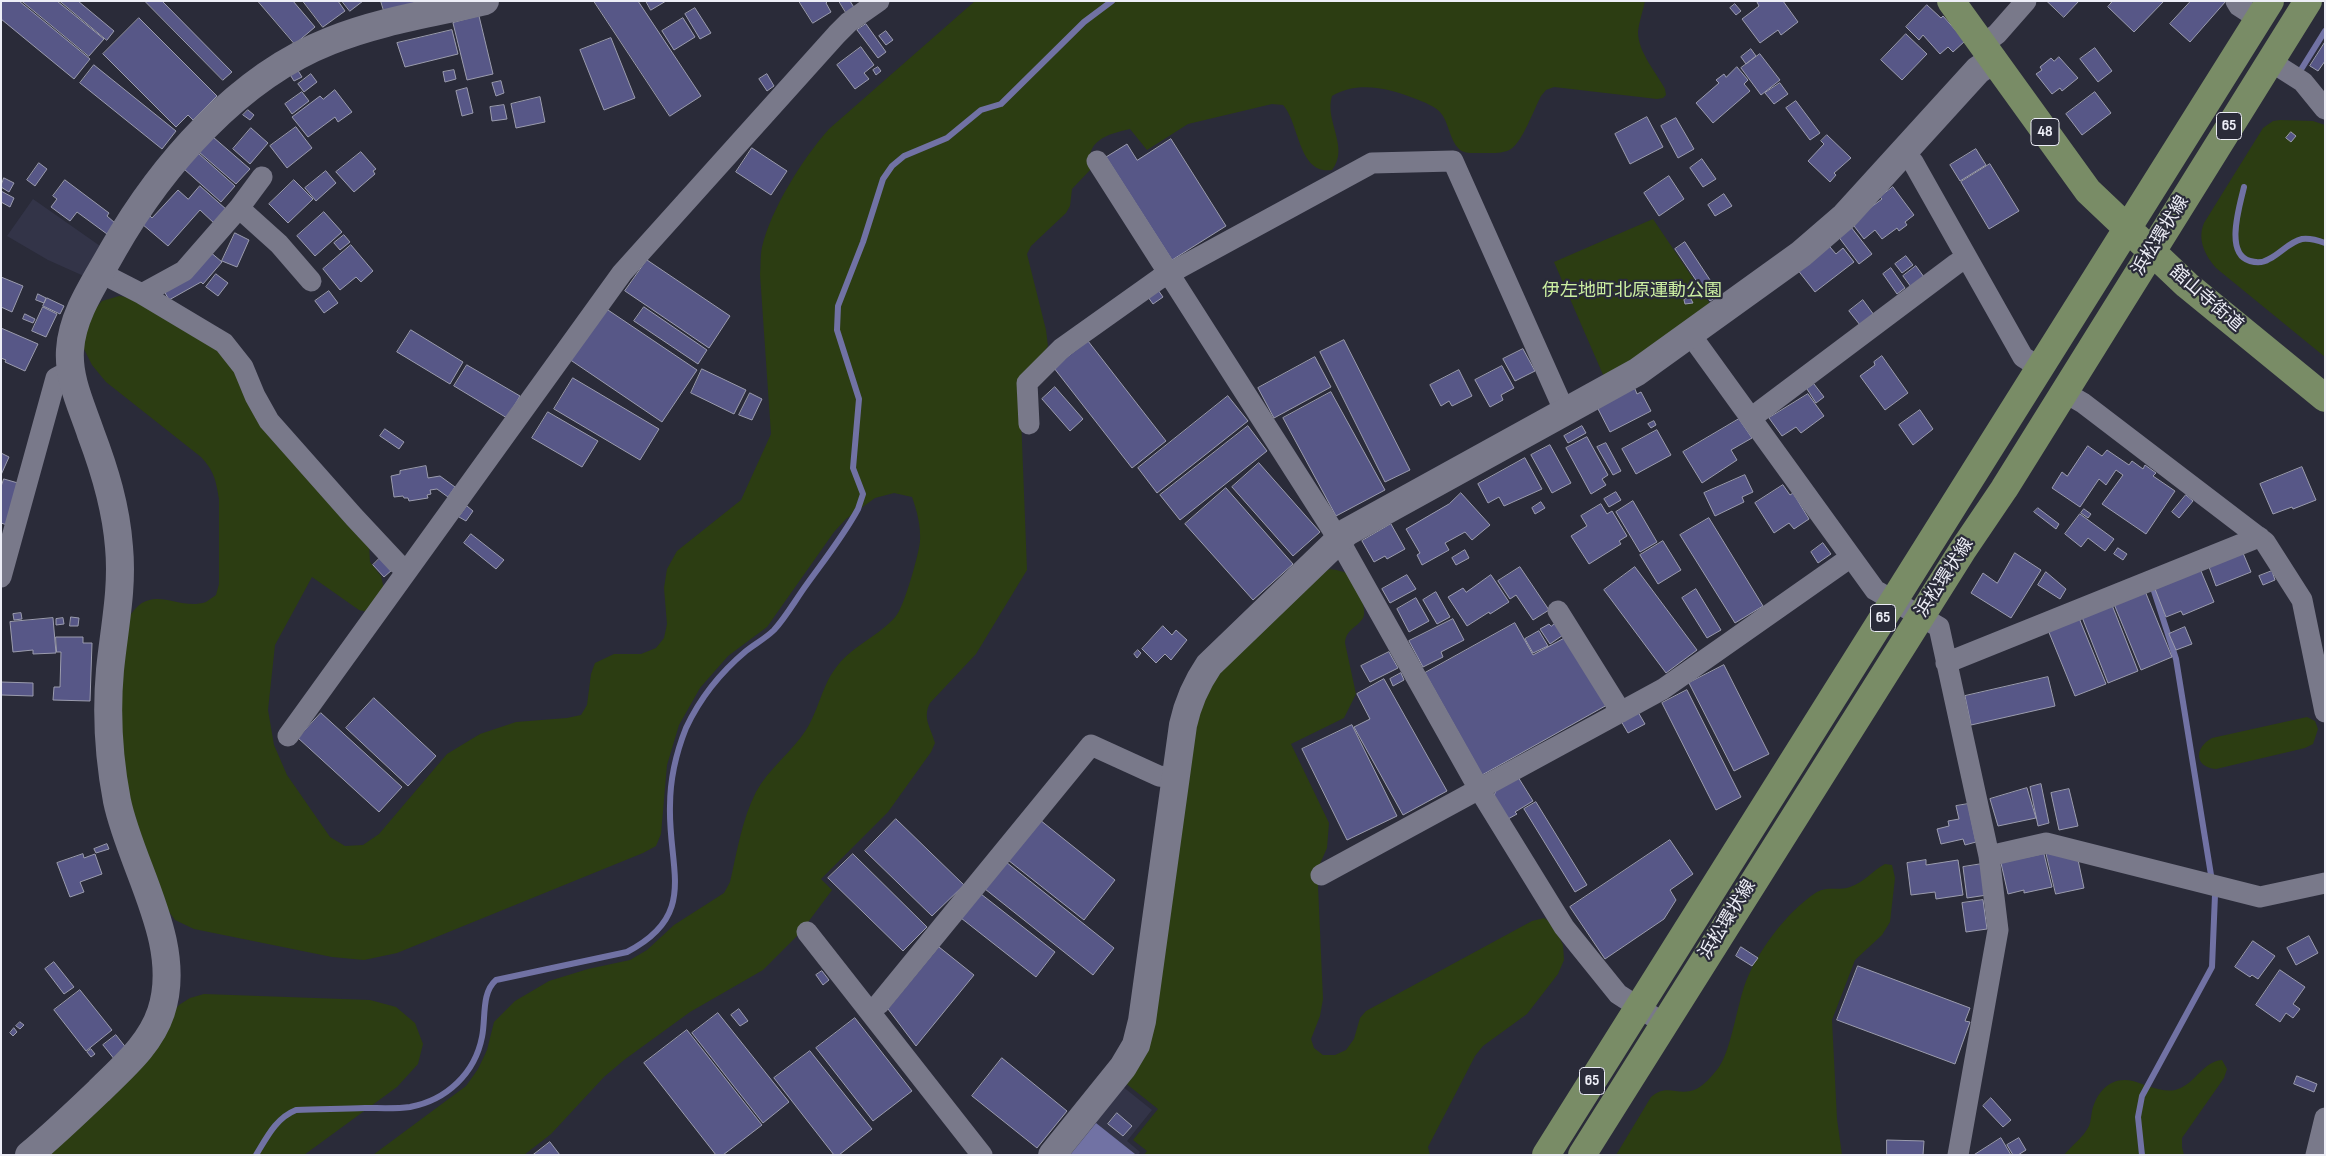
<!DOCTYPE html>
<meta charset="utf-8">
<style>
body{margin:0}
#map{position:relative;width:2326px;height:1156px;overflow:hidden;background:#2a2b39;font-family:"Sofia Sans Condensed",sans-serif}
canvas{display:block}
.frame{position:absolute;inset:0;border:2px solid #edeef7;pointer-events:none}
</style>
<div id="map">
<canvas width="2326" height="1156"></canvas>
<div class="frame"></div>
</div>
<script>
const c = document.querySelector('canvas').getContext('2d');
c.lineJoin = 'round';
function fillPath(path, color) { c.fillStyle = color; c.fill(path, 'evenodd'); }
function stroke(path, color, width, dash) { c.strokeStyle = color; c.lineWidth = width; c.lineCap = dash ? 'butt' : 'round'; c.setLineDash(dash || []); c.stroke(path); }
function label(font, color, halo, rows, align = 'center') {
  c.font = font + ' "Sofia Sans Condensed","Noto Sans JP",sans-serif'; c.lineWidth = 4.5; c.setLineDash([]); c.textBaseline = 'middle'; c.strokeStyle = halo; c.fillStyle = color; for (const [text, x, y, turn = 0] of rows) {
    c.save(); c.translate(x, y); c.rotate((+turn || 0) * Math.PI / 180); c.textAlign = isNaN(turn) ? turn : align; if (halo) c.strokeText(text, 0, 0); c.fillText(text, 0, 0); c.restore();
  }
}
const built = new Path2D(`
 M33,199l70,49 -17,29 -38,-17 -41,-24z
 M1122,1086l30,24 -25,31 13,11 -2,3h-72z`);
const green = new Path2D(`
 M975,1h670c-2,10 -6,21 -7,31 0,20 18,40 27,57l1,6 -3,3 -6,1 -103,-12 -8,3 -5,6c-7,13 -18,45 -30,53 -8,5 -21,4 -30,4 -7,0 -17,1 -22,-4 -10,-10 -10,-27 -19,-37 -6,-6 -16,-10 -24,-13 -26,-10 -57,-19 -84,-3 -8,25 18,51 0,74 -34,5 -32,-46 -49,-65l-11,-1 -84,20 -41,26 -17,-21c-23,5 -46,12 -39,40l-19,20 -2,17 -4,7 -35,33 -4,8 19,76 2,16 -28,45 7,179 -51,84 -46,49c-8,15 1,25 5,40l-4,9 -43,60 -67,67 11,11 -32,43 -37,37 -73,42 -66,48 -20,17 -53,57 -27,21h-151l93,-69 12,-17 9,-19 7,-28 21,-21 34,-20 39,-12 42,-9 17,-10 27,-25 50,-32 6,-11c7,-30 12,-63 26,-90 13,-24 36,-40 50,-62 13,-20 16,-46 32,-65 16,-20 41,-29 58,-49 8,-9 23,-62 24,-75 1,-15 -3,-30 -8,-44l-18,-4 -19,5 -29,21 -12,13 -67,95 -39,29 -28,32 -21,37 -12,40 -6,69 -5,12 -13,7 -246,100 -33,7 -32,-3 -138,-28 -19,-9 -13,-18 -34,-102 -9,-94 9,-87c22,-39 49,-7 78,-17 3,-2 7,-5 10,-7l3,-11v-85c-3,-19 -5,-28 -18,-42l-95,-75 -14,-17 -8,-16 -1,-17 8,-18 11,-13 17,-5 20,3 81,49 149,197 1,17 11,14 3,13 -17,23 -8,-2 -47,-33 -37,68 -7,65 6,35 13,30 43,62 15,9 18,-1 16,-11 68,-80 33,-20 36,-12 51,-4 14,-3 6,-10 4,-31 4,-11 19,-9h27l15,-6 8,-10 3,-14 -3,-36 3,-19 10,-18 64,-51 30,-66 -11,-160c1,-8 0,-18 2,-27 9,-38 41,-89 67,-118z
 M2280,120l33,1 12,4v232l-109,-89c-11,-13 -19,-28 -12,-45l59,-95 10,-7z
 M1653,219l58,86 -80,58 -27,14 -50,-115z
 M1330,569c7,1 16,2 21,8 6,8 17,33 12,41 -6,10 -17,11 -18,25l11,51 -12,24 -53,26 38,79 -2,25 -8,18 -1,20 5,113 -3,17 -9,23 3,9 9,7h12l11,-5 8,-11 6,-21 6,-7 166,-90 12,-3 9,6 10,21 1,15 -6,14 -31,40 -44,32 -8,10 -47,91 2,8h-286l3,-4 -14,-11 25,-31 -34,-27 69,-355 25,-56 100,-97z
 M2307,717l8,4 3,8 -5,15 -8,4 -89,21c-22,-2 -22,-21 -4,-31z
 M1885,864l7,1 3,13 -5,44 -8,13 -27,25 -23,60 5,99 5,36h-226l35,-58c16,-14 26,-1 43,-7 9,-3 19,-15 25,-23 11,-15 18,-59 25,-80 11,-33 43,-76 73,-95 10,-6 22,-1 33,-5 15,-5 22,-16 35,-23z
 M204,994l166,6 26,7 19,16 8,21 -5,20 -21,23 -93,68h-259l134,-150 11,-7z
 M2222,1060l5,9 -3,9 -42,60v9l2,8h-120c8,-10 19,-17 25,-29 2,-5 2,-10 3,-15 5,-20 19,-35 41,-30 13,4 32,13 45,8 18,-6 24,-27 44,-29z`);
const water = new Path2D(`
 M1096,1123l39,31 -1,1h-64z`);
const stream = new Path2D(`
 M2302,68l23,-37
 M2244,187c-4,18 -20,67 6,74 7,2 13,2 19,-2 11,-5 20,-17 33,-20 8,-1 15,1 23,4
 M2154,591l22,68 35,216
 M256,1155c11,-18 20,-37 40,-45 23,-1 46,-1 69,-2 15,0 31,1 45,-1 37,-7 65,-34 72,-70 4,-19 -1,-44 14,-57l131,-28c72,-37 41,-83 43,-146 0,-26 6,-53 16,-78 14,-30 35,-56 60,-77 9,-7 20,-13 28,-21 12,-13 22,-31 33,-46 18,-25 37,-49 51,-75l5,-15 -10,-26 6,-69 -22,-69 1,-24 25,-64 20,-63 9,-13 12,-10 43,-18 34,-28 20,-6 83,-82 28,-21
 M2142,1155l-4,-38 4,-21 70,-129 3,-72`);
const building = new Path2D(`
 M1,1h18l71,58 -16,20 -73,-60z
 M22,1h35l47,38 -15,17z
 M60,1h18l36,30 -7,9z
 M145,1h17l70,71 -9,8z
 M258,1h35l22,26 -20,17z
 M303,1h35l7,10 -22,16z
 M342,1h21l-13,10z
 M381,1h33l1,6 -30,7z
 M594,1h44l63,95 -31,20z
 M646,1h20l-15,9z
 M799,1h29l-2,2 5,9 -18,11z
 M839,1h11l5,8 -8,5z
 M1758,1h25l15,21 -17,13 -3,-5 -18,13 -18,-24 17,-13 -2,-4z
 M2047,1h32l-15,16z
 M2113,1h51l-30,31 -26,-25z
 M2191,1h35l-36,41 -20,-18z
 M1735,4l6,7 -5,4 -6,-7z
 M1927,5l14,13 2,-2 22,25 -12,11 -5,-5 -8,7 -17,-19 -4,5 -13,-13z
 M695,8l16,25 -11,6 -15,-25z
 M479,16l14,58 -26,6 -14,-57z
 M139,18l78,78 -24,24 -5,-5 -12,12 -73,-73z
 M683,18l12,19 -21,13 -12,-19z
 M866,24l20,28 -8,6 -21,-28z
 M452,30l6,24 -53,13 -8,-24z
 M886,31l7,9 -7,5 -7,-9z
 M1906,34l21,20 -25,26 -21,-20z
 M611,38l24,60 -31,12 -24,-60z
 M2325,42v19l-7,10 -8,-5z
 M861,47l13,18 -10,8 5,6 -14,10 -18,-24z
 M2095,48l17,23 -14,11 -18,-23z
 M1751,49l5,7 -10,8 -5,-7z
 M1760,54l20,26 -19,15 -20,-27z
 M2059,57l19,21 -16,13 -2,-3 -8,6 -16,-20 6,-4 -2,-3 11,-9 3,3z
 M94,65l82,66 -14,18 -82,-66z
 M878,67l3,4 -5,4 -3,-5z
 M1737,67l11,13 -4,4 6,7 -37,32 -17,-20 23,-20 -3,-3 8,-6 2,3z
 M297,69l5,8 -8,4 -5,-8z
 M454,70l2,9 -11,3 -2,-10z
 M311,74l6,8 -13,10 -6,-8z
 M767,74l7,12 -7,5 -8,-12z
 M501,81l3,12 -8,3 -4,-13z
 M1780,83l8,11 -14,10 -9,-11z
 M467,88l6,25 -11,3 -6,-25z
 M335,90l17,22 -14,10 -3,-5 -27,20 -16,-20 28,-21 3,3z
 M302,92l7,9 -17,13 -7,-10z
 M2095,92l16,21 -29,22 -16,-21z
 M540,97l5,25 -29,6 -5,-24z
 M1796,101l24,32 -10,7 -24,-32z
 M504,105l3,14 -15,2 -2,-14z
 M248,110l6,5 -4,5 -7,-5z
 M1647,117l16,30 -33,17 -15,-30z
 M1676,118l18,31 -16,9 -17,-32z
 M296,127l16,21 -25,20 -17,-22z
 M251,128l17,15 -18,21 -17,-15z
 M2291,132l5,4 -5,6 -5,-4z
 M1827,135l24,23 -17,15 2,2 -6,7 -22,-21 16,-17 -3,-3z
 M213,137l37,32 -14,15 -37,-32z
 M1171,139l55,87 -54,34 -66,-103 21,-13 10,16z
 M752,148l35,23 -16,24 -35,-23z
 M1976,149l10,16 -26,16 -10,-16z
 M361,152l15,17 -3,2 2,3 -21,18 -18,-20z
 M198,153l37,33 -14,16 -37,-33z
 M1702,159l14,20 -13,8 -13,-19z
 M39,163l8,6 -12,17 -8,-6z
 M1990,164l29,47 -30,18 -28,-47z
 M326,171l10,12 -20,18 -11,-13z
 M1669,176l15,23 -25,17 -15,-23z
 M4,178l10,5 -5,9 -8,-5z
 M65,180l44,33 -2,3 8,7 -8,11 -30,-22 -7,9 -19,-14 6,-8 -4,-3z
 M294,180l19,19 -25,24 -19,-19z
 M200,186l27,24 -12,14 -15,-14 -32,36 -26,-22 7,-9 3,3 26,-28 10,9z
 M1893,187l21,28 -9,7 2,3 -8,6 -2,-3 -15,11 -7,-9 -11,9 -13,-17 31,-23 -2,-2z
 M1,191l13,7 -4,9 -9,-5z
 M1724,194l8,12 -17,10 -7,-11z
 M324,212l18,20 -27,24 -18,-20z
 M1851,227l21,27 -13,10 -21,-28z
 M235,233l14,7 -12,27 -15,-6z
 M344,235l6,7 -10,8 -6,-7z
 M1685,242l35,53 -10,6 -35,-52z
 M351,245l22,26 -12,11 -5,-5 -16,13 -17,-21z
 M1830,247l6,7 7,-6 11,14 -39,30 -18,-23z
 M209,251l13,11 -19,22 -2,-2 -32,18 -6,-11z
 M1906,256l7,9 -11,8 -7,-9z
 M647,260l83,56 -21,32 -84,-57z
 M1916,266l8,11 -13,10 -8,-11z
 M1891,268l14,20 -8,6 -14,-20z
 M216,274l12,9 -10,13 -12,-9z
 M1,277l22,9 -11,26 -11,-5z
 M1158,290l5,7 -10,7 -5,-7z
 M329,291l9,12 -14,10 -9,-12z
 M38,294l8,4 -2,5 -8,-3z
 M1690,297l3,6 -8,1 -1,-4z
 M47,298l17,8 -4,8 -17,-8z
 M1863,300l11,15 -14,10 -11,-14z
 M43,307l14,7 -11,23 -14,-6z
 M644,307l63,43 -9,14 -64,-43z
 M605,308l92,62 -35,52 -93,-63z
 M25,314l10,5 -2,4 -10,-4z
 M1,328l37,16 -13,27 -20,-9 1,-2 -5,-2z
 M411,330l52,32 -13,22 -53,-32z
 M1344,340l66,130 -25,12 -65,-130z
 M1088,341l78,100 -34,27 -78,-100z
 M1523,349l12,22 -20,10 -12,-22z
 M1882,356l26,37 -23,17 -25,-34 15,-11 -1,-3z
 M1315,357l16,30 -57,31 -16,-30z
 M467,365l53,31 -13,22 -53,-32z
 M1502,366l12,22 -13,7 2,5 -13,7 -15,-27z
 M702,369l44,21 -12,24 -43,-21z
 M1459,370l13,26 -20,10 -3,-5 -8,5 -11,-21z
 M573,378l86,51 -19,31 -86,-51z
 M1814,384l10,13 -8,6 -9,-14z
 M1055,387l28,32 -13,12 -28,-32z
 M1635,389l2,5 4,-2 10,19 -41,21 -14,-27z
 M1331,392l54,98 -49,26 -53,-98z
 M750,393l12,6 -10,21 -13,-5z
 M1808,394l16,22 -23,17 -5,-6 -14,9 -13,-18z
 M1228,396l20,25 -91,72 -19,-25z
 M1920,410l13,19 -20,16 -14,-20z
 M548,412l50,29 -16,26 -50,-29z
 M1739,419l13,19 -21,12 6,10 -35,23 -19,-31z
 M1654,421l2,4 -5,3 -3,-4z
 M1248,426l19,25 -87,69 -20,-25z
 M1582,426l4,7 -18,10 -4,-7z
 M385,429l19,13 -5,7 -19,-13z
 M1657,430l14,25 -35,19 -14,-25z
 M1587,437l21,38 -6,4 4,6 -15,9 -25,-46z
 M1606,443l15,28 -8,4 -16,-28z
 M1550,445l21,38 -19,10 -21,-38z
 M2088,446l14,10 5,-6 22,15 3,-4 11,8 2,-4 11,8 -3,3 22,15 -29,43 -44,-30 21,-29 -7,-5 -10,15 -7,-6 -19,28 -28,-19 10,-16 5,4z
 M1,453l8,4 -8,18z
 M1525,458l17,31 -38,17 -5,-9 -11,6 -10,-19z
 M1259,463l61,69 -27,24 -61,-69z
 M426,466l2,12 12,-2 15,11 -7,10 -11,-8 -7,1 1,4 -4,1 1,3 -19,3 -1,-3h-4l-1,-2 -9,1 -3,-21 9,-2v-3z
 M2302,467l14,33 -23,9 -1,-2 -19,7 -13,-30z
 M1745,475l8,17 -11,5 2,5 -29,14 -11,-23z
 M4,479l14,4 -11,42 -6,-2v-36z
 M1783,485l7,10 3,-2 16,26 -15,10 -5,-6 -15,10 -19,-30z
 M1226,488l67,76 -40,36 -68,-76z
 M1616,492l5,8 -12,7 -5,-8z
 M1461,493l29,32 -18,15 -7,-8 -20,11 4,7 -27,15 -5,-10 3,-2 -14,-24 43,-25z
 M2186,495l7,6 -14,17 -7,-6z
 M1633,501l24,41 -17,10 -24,-40z
 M1541,502l4,6 -10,6 -3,-6z
 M1601,504l6,10 5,-3 15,25 -8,5 2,3 -32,20 -18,-28 16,-10 -6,-10z
 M467,506l6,5 -7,10 -7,-4z
 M2038,508l21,16 -3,5 -22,-17z
 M2084,509l7,5 -3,4 -7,-5z
 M2080,514l34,25 -9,12 -17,-13 -7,9 -16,-13z
 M1709,518l54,88 -28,17 -55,-88z
 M1391,524l14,25 -18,10 -2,-3 -11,6 -12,-21z
 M471,534l33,26 -8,9 -32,-26z
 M1663,541l18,29 -23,14 -18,-29z
 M1823,543l8,11 -13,9 -7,-11z
 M2118,548l9,6 -4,6 -9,-6z
 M1465,550l4,8 -13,7 -4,-7z
 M2015,553l26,17 -30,48 -40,-25 12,-20 14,10z
 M2243,553l8,19 -35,14 -7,-19z
 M380,558l12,12 -8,7 -11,-12z
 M1520,567l29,43 -16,10 -17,-25 -6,4 -12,-18z
 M1635,567l62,83 -31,23 -62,-83z
 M2201,571l13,31 -31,13 -2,-4 -15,6 -11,-28z
 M2272,571l3,9 -12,5 -4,-9z
 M2046,572l20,17 -6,10 -22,-14z
 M1407,575l9,14 -26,14 -8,-14z
 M1491,575l18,27 -19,12 -1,-2 -22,14 -19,-29 15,-9 3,4z
 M1696,589l25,41 -14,8 -25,-40z
 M2145,591l27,66 -31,13 -27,-66z
 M1436,592l14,25 -13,7 -14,-24z
 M1416,598l13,23 -20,11 -12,-23z
 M2112,605l26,66 -30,12 -26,-66z
 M21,613l1,6 -8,1 -1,-6z
 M71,617l8,1 -1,8h-8z
 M53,618l3,35 -23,1v-4l-20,2 -3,-30z
 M63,618l1,6 -8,1v-6z
 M2079,618l27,66 -31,12 -27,-66z
 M1453,619l11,21 -23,12 2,5 -20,10 -14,-26z
 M1558,621l8,12 -16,11 -10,-15 9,-5 2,2z
 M1515,623l18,32 35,-19 39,69 -125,70 -57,-102z
 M1163,626l9,9 4,-5 11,10 -16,20 -6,-6 -9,9 -14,-14z
 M2185,627l7,17 -16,6 -7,-16z
 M1539,631l9,15 -15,7 -8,-14z
 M56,637h27v6h9l-2,58 -37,-1 1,-13h6l1,-35h-4z
 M1138,650l3,3 -4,5 -3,-4z
 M1389,652l9,16 -28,14 -9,-16z
 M1724,665l45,89 -35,17 -45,-88z
 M1401,673l3,7 -11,6 -3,-7z
 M2048,677l7,29 -84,19 -6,-29z
 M1384,679l63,112 -44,24 -49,-88 16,-8 -13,-25z
 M1,682l32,1v13l-32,-1z
 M1687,690l54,107 -25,13 -54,-107z
 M374,698l62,58 -28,30 -62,-58z
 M1638,712l7,12 -17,9 -7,-12z
 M321,713l81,74 -23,25 -81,-74z
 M1352,725l45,91 -50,24 -45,-91z
 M1518,777l15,24 -18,11 2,2 -9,5 -14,-23 2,-6z
 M2041,784l8,39 -11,3 -8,-39z
 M2027,788l9,30 -38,8 -8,-27z
 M2069,789l9,37 -19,4 -8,-37z
 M1536,802l51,83 -12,7 -51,-83z
 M1968,804l8,38 -11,3 -2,-6 -22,5 -4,-15 12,-3 -1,-5 11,-2 -3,-13z
 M896,819l68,66 -32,31 -67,-65z
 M1040,820l75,60 -31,40 -76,-60z
 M1670,840l23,34 -23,16 6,10 -12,19 -59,40 -35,-52z
 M107,844l2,5 -13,4 -2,-4z
 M2046,852l32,8 6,28 -28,6z
 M83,854l1,4 11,-4 7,20 -22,8 4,10 -14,5 -13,-34z
 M853,854l74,73 -24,24 -75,-73z
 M2044,854l8,33 -28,6v-3l-16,4 -7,-31z
 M1926,860v5l32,-5 5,35 -27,4 -1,-7 -24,3 -4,-32z
 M1006,862l108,86 -21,27 -108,-86z
 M1982,864l5,31 -20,3 -4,-31z
 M981,894l74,58 -19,25 -75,-59z
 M1983,900l4,29 -21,3 -4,-29z
 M2309,936l9,17 -22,12 -9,-17z
 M2253,941l22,15 -17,23 -6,-4 -2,2 -15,-10z
 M939,947l35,28 -58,71 -28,-37z
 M1741,947l17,11 -6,8 -16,-10z
 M54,962l20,25 -10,7 -19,-25z
 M1858,966l112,42 -5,13 5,1 -15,42 -118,-44z
 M2280,970l25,17 -12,17 7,5 -7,9 -7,-5 -6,9 -24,-17z
 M822,971l7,9 -6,5 -7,-10z
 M80,990l32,40 -26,21 -32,-41z
 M739,1009l9,12 -8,5 -9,-11z
 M718,1013l71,89 -26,21 -71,-90z
 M855,1018l57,73 -39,30 -57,-73z
 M20,1022l4,3 -4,4 -4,-3z
 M14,1028l3,4 -4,4 -3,-3z
 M687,1030l75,95 -39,30h-7l-72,-92z
 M116,1035l11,14 -12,11 -12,-15z
 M91,1049l4,5 -4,3 -4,-5z
 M810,1051l62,78 -33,26h-5l-60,-77z
 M1002,1058l65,53 -30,37 -65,-52z
 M2297,1076l20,8 -3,8 -20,-8z
 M1991,1098l20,22 -8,7 -20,-21z
 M1117,1113l15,13 -9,10 -15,-12z
 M2001,1138l10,17h-37z
 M2019,1138l7,12 -8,5h-5l-6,-10z
 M1887,1140l37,1 -1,14h-36z
 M550,1142l10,13h-27z`);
const street = new Path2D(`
 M2236,1l3,5 20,13
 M1982,45l15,-11 29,-33
 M2270,61l33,21 22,27
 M1903,153l10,9 110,195 16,10
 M1097,161l242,379 140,249 85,138 54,67 45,29
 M239,208l40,36 32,37
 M101,273l41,21 82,49 19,24 12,29 14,25 85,96 43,46 10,7
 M142,294l42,-23 55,-63 23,-31
 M1690,334l185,256 64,37 50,229 9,74 -40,225
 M2064,392l19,11 182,139 37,58 23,112
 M1751,418l205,-154 11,-6
 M1029,424l-2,-41 35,-35 97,-69 213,-116 81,-2 111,249
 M1,577l55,-199 15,-8
 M1558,611l63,101
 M1946,663l313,-126
 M288,736l334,-463 215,-239 12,-12 30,-21
 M1989,856l57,-13 214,54 65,-14
 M1321,875l342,-186 188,-132
 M807,932l175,223
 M869,1011l10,-7 212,-259 68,31 16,2
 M2316,1155l9,-37`);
const secondary = new Path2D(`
 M29,1155c24,-20 47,-42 70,-64 24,-24 51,-46 62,-79 23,-69 -30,-144 -44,-211 -8,-42 -11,-87 -7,-131 4,-41 13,-81 9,-123 -3,-40 -14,-76 -28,-113 -9,-27 -23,-55 -21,-84 2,-36 26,-69 43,-100 48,-84 125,-173 217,-209 49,-20 104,-28 155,-40
 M1052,1155l71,-88 13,-22 6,-24 41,-296c5,-23 13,-41 26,-60l138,-133 290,-160 164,-118 44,-38 133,-146 15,-10`);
const primary = new Path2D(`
 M1951,1l137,190 99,94 138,113
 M1546,1155l724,-1154
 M1582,1155l380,-604 42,-62 304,-488`);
const shields = [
 [2229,126,25],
 [2045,132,28],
 [1883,618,25],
 [1592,1081,25]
];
const shieldNames = [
 ["65",2229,126],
 ["48",2045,132],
 ["65",1883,618],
 ["65",1592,1081]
];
const streetNames = [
 ["浜松環状線",2161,236,-58],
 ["舘山寺街道",2206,299,41],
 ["浜松環状線",1945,578,-57],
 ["浜松環状線",1728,920,-58]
];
const parkNames = [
 ["伊左地町北原運動公園",1632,291]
];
fillPath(built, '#333448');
fillPath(green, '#2c3d12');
fillPath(water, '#7172a4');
stroke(stream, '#7172a4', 6);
fillPath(building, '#575787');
stroke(building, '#9b9cae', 1);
stroke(street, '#79798a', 21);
stroke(secondary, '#79798a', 28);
stroke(primary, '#798c66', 28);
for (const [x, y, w] of shields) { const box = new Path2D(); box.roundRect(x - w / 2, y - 13.5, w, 27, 4); c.fillStyle = '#2a2b39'; c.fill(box); stroke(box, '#edeef7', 1); }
label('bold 16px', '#edeef7', null, shieldNames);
label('18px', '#edeef7', '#2a2b39', streetNames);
label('18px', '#cbeea1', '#2a2b39', parkNames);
</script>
